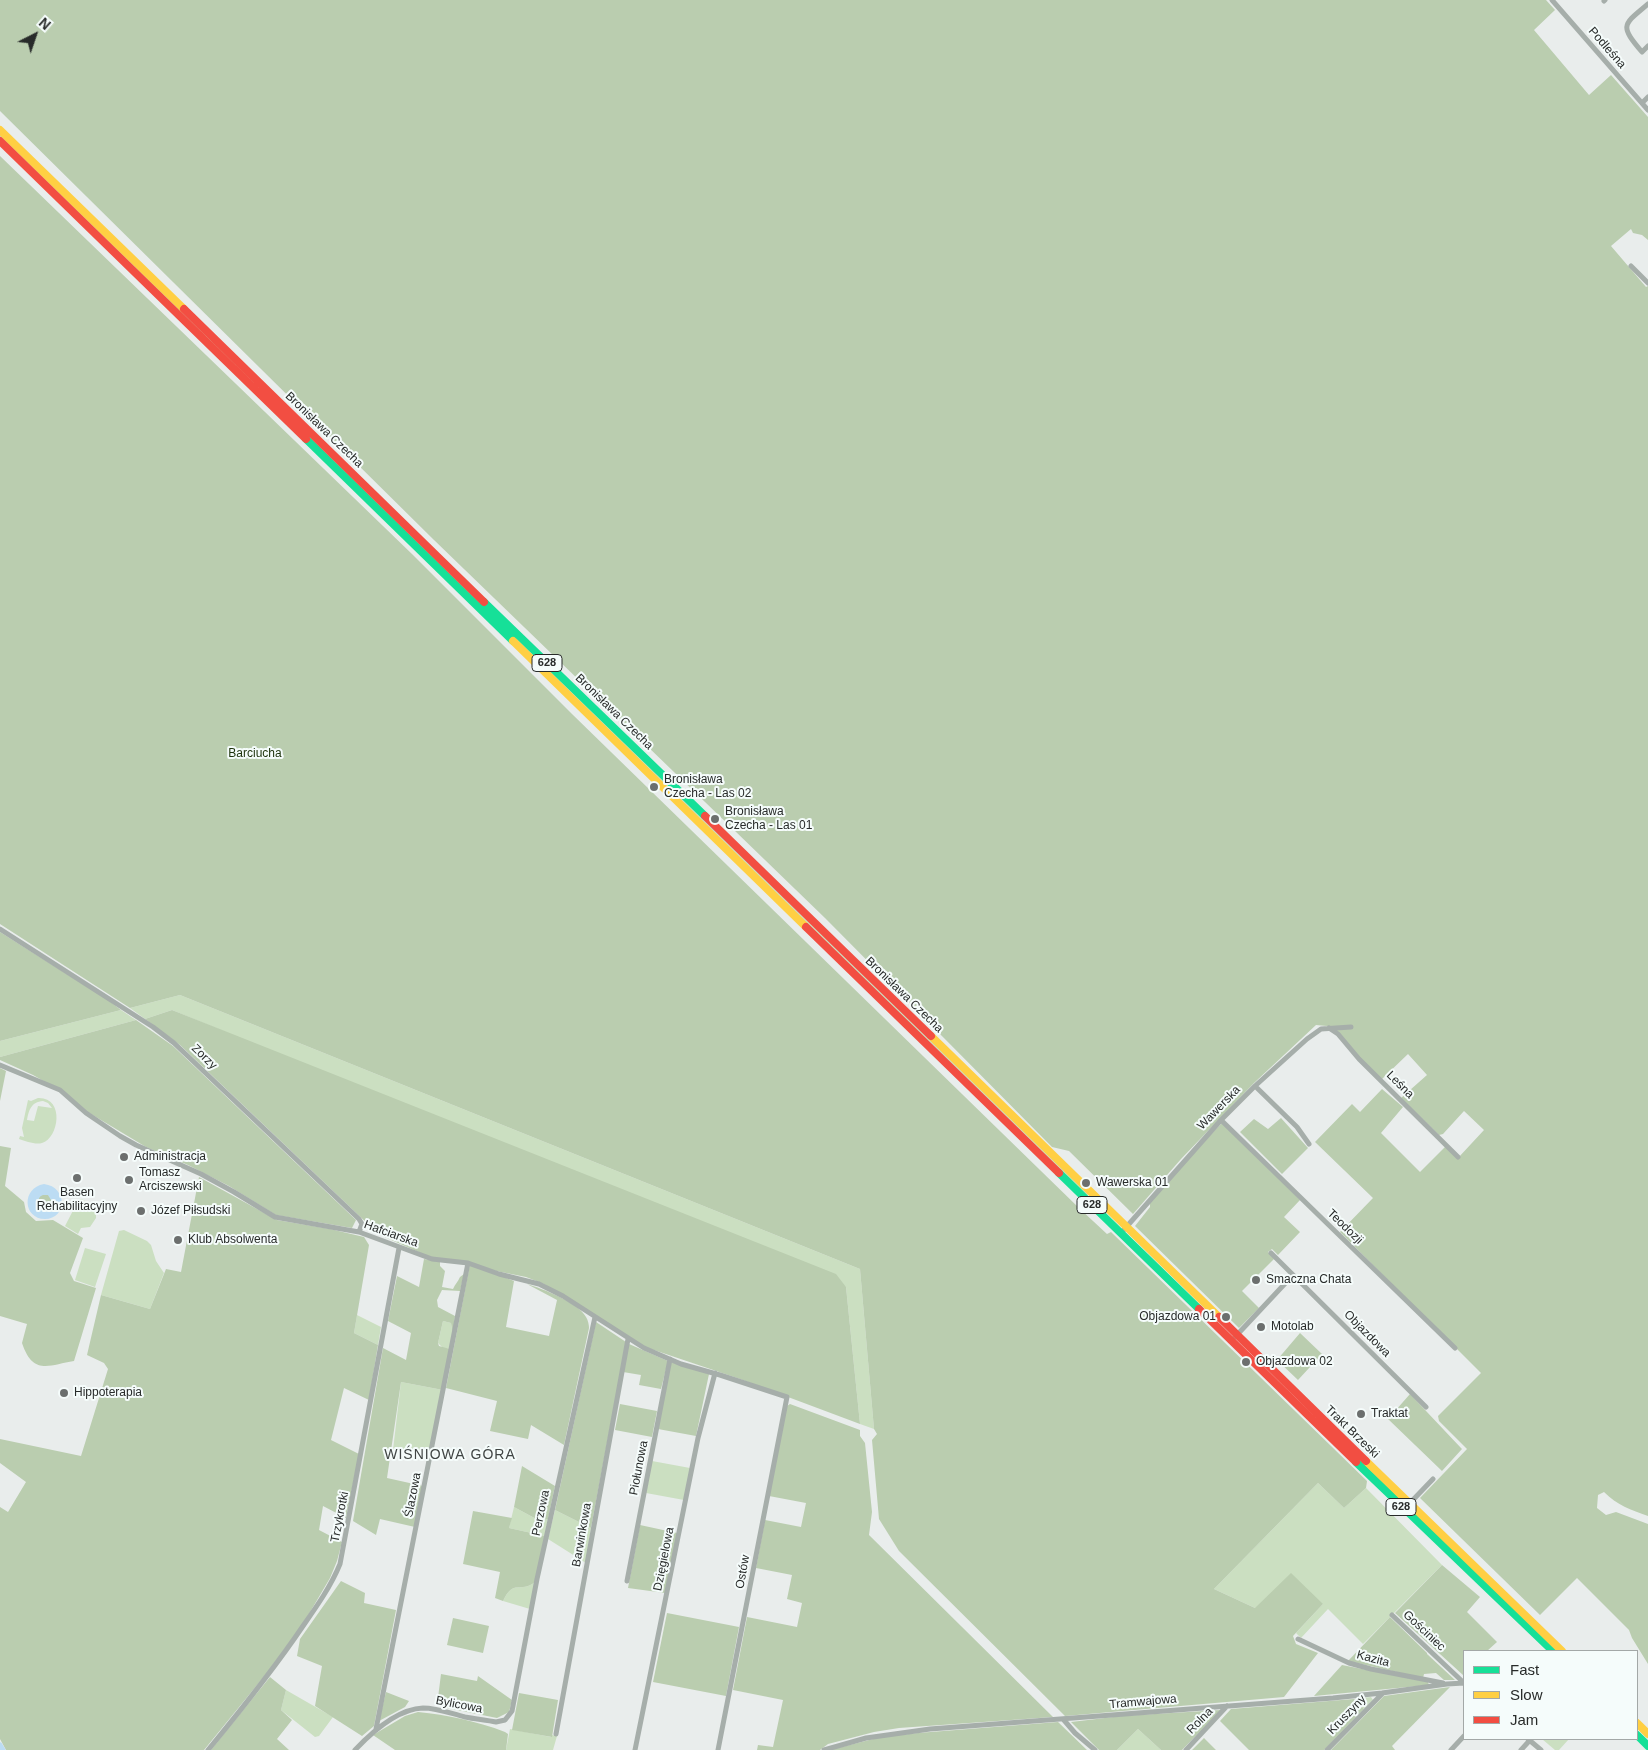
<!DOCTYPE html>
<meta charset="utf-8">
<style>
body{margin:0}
#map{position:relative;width:1648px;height:1750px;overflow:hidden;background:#e9edec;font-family:Arial,sans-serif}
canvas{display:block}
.legend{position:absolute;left:1463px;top:1650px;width:175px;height:90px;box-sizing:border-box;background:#f5fcfb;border:1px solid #a3a8a7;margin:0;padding:6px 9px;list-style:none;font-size:15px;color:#282b2a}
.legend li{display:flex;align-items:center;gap:10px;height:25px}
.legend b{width:25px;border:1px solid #a3a8a7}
.north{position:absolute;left:10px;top:10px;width:50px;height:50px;-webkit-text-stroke:4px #f5fcfb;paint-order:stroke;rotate:41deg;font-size:14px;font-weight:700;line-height:20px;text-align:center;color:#282b2a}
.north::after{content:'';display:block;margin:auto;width:18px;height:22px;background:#282b2a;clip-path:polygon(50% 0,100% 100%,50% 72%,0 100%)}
</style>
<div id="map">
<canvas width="1648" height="1750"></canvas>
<ul class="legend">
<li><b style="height:6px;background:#16e098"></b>Fast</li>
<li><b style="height:6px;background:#ffcf43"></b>Slow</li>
<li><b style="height:6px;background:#f24e42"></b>Jam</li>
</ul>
<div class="north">N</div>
</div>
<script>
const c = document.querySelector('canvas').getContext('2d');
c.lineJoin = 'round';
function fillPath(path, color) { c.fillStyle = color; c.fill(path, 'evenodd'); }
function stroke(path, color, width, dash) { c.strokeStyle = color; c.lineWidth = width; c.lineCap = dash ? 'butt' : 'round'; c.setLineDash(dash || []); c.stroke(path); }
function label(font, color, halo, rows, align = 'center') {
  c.font = font + ' Arial,sans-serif'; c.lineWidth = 4; c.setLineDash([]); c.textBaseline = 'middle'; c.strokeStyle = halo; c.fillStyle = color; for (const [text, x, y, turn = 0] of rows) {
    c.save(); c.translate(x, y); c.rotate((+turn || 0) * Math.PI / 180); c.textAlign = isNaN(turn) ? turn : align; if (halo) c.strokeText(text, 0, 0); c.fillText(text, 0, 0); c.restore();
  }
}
const green = new Path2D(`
 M0,133l1089,1061 -3,2 -1086,-1058z
 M180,995l680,274 14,160 -14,-5 -14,-137 -674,-277 -27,9 -15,-11z
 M121,1010l15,10 -136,37v-16z
 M38,1098c27,-1 21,40 4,45 -7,2 -16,-2 -23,-4l1,-3 4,1 -2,-9 6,-28 3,1zM43,1101l5,2 4,5 -14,-2 -4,15 -7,-1c2,-10 4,-18 16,-19z
 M79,1199h3l14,10v9l-6,9 -9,1 -3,6 -13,-8z
 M124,1230l23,11 4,4 5,16 8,12 -14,36 -49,-14 18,-64z
 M85,1248l21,6 -11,33 -20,-7z
 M357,1315l24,12 -3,18 -24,-12z
 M443,1321l8,2 2,12 -3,14 -7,-1 -5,-5z
 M401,1382l42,8 -14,67 -36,-7z
 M652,1461l38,7 -6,32 -38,-7z
 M1318,1483l26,25 22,-20 76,77 -79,79 -35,-35 -27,29 -5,-5 27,-29 -68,4 -41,-19z
 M514,1507l26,14 8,-2 -3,17 -36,-8z
 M555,1510l36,18 -5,35 -38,-24z
 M535,1582l-5,27 -27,-8c11,-23 17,-7 32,-19z
 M286,1690l47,27 -14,19 -4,1 -34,-27z
 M1371,1697l2,3 -9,9 -10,-10z
 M510,1729l41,8 1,-2 5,1 -4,14h-47z
 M1138,1729l23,21h-44z
 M1542,1739h27l-10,11h-4z`);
const forest = new Path2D(`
 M0,0h1546l9,10 -21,20 55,65 22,-20 37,42v123l-6,-5 -9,-2 -2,-4 -20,17 35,41 2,-1v1230c-17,-6 -31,-11 -44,-24l-6,3 -1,13 9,7 10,-3 32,12v140l-16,-26 -3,-8 -52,-52 -37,37 -120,-117 47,-49 -28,-28 -1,-5 43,-43 -141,-141 33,-34 -58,-56 37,-38 8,8 22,-23 21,18 -22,26 39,39 26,-26 12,12 26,-28 -20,-19 -21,23 -4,1 -38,-37 26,-23 -19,-21 -26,25 -55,-53 -11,-1 -62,58 -73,76 -48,55 -64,-63 -17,-4 -227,-229 -391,-378 -434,-429z
 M0,156l412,398 160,160 507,494 28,26 4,-2 256,249 -1,7 -22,20 -26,-25 -104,106 41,19 36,-35 32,31 -30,32 3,8 22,9 -34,44 -219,19 -166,-165 -20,-32 -7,-79 5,-6 -3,-5 -14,-160 -680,-274 -50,13 -130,-84z
 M0,932l108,68 13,10 -121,31z
 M172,1010l664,264 10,13 14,137 -120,-45 -95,-32 -101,-63 -18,-7 -94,-19 -61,-27 1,-3 -192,-183 -35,-26z
 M136,1020l37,26 183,174 -4,8 -76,-13 -47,-29 -41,-21 -42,-18 -60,-36 -25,-20 -28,-16 -33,-15v-3z
 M0,1068l6,3 -6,30z
 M1281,1118l27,30 -26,26 -42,-42 14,-13 14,10z
 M1222,1123l78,77 -16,17 16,15 -22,23 -6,-6 -4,3 6,7 -32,32 17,17 -20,20 -104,-102 15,-19v-4l41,-48z
 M0,1146l11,2 -6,38 19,16 2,10 10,9 17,-1 30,18 -13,35 4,8 22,7 -22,73c-25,4 -41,15 -52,-18l5,-19 -27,-8z
 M199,1177l78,43 53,9 34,8 5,8 -15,88 24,12 -9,55 -25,-12 -13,52 28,14 -13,64 -23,-12 -4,24 23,12 -5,19 -7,17 -27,46 -37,50 -62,76h-198l-6,-11v-232l8,5 18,-30 -26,-19v-24l81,17 27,-87 -4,-6 -17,-8 14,-60 49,14 16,-40 15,3z
 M38 1201a7 7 0 1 1 14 0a7 7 0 1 1-14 0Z
 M424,1259l16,3v4l5,5 -3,16 11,2c2,-5 5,-7 7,-12l4,-3 -4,17 -18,-1 -5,10 1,7 17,9 -2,19 -2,-12 -8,-2 -5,22 1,3 11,3 -7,41 -42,-8 -14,96 36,8 -8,41 -35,-8 -4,16 -23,-14 30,-173 23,12 5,-27 -23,-12 9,-45 22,11z
 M470,1264l44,17 -8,46 43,9 8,-36 -30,-16c16,5 51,18 59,33 2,3 3,8 3,11l-25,117 -33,-20 -3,14 -38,-8 7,-30 -51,-13z
 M596,1322l30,20 -35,186 -36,-18z
 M1300,1333l22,21 -24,26 -21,-20z
 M629,1344l39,17 -7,28 -22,-4 2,-10 -18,-3z
 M671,1362l38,12 -13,62 -38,-7z
 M1410,1394l51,54 1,1 -20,22 -54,-52z
 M620,1404l37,7 -5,26 -37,-7z
 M790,1404l70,26v6l5,7 7,69 -3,23 184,182 -154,11 -25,4 -46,12 -8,6h-63l1,-5 15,2 10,-47 -50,-10 14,-73 50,10 5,-24 -15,-4 5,-24 -36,-7 9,-48 36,7 5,-24 -37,-7 18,-90z
 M522,1466l33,20 -7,33 -8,2 -26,-14z
 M473,1511l39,7 -3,10 36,8 -10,46c-15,12 -21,-4 -32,19l-8,-3 5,-26 -37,-8z
 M640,1525l37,8 -12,60 -37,-5z
 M1442,1565l38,32 -13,15 30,30 -10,9h-23l-1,24 -68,-62z
 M341,1581l24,12 -1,10 32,7 -22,116 -12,10 -47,-30 7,-40 -25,-10 3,-17z
 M667,1613l72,14 -13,69 -73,-14z
 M1390,1617l37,36v1l28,26h-11l-8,-7 -12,1 -1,4 -75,-17z
 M453,1618l36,8 -6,27 -36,-8z
 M1342,1665l86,17 1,3 -115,11z
 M441,1674l36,7 1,-5 34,24 -3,12 -12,6 -55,-11 -4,-9z
 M270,1677l16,13 -5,20 11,10 -15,19 12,11h-78z
 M1450,1687l-58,59 3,4h-64l53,-54z
 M386,1692l23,9 -4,6 -26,14z
 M519,1693l39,7 -6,37 -40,-7z
 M1354,1699l10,10 -40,41h-75l-29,-29 11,-12z
 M1221,1710l-39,40h-21l-23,-21 -21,21h-18l-28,-28 51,-6z
 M418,1712c29,3 59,9 87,20l3,2 -2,16h-111l-22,-15 32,-19z
 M1058,1722l29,28h-257l51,-13 37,-4z
 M1204,1738l12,12h-24z`);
const water = new Path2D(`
 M44,1184c24,3 23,35 1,35 -22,0 -24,-31 -1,-35zM43,1195h5l3,5 -1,5 -5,3 -5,-2c-3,-5 -2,-9 3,-11z`);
const canal = new Path2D(`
 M0,1745l3,5`);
const street = new Path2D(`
 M1552,0l96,110
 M1604,1l1,-1
 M1648,4c-25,21 -29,21 -6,48l6,-6
 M1642,103l6,-6
 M1631,266l17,17
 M0,929l153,98 21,16 185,176 3,5 -3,8
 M1329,1028l9,6 21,25 99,98
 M0,1065l60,25 26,23 34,23 16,9 65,29 33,18 41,25 84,15 73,27 36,4 31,11 40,10 24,12 81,52 37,16 39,11 67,22 -69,353
 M1255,1086l42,41 12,17
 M1221,1120l234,228
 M1121,1233l100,-113 34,-34 52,-47 14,-10 30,-2
 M1271,1253l155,154
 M1235,1337l58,-62
 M1409,1504l24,-25
 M627,1581l43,-222
 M1392,1615l72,68
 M1298,1639l51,24 22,6 72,14
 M1063,1719l12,14 20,17
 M376,1729l92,-466
 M556,1734l72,-395
 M1528,1739l13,11
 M208,1750c33,-40 66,-81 95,-124 14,-20 28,-40 37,-62l59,-316
 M355,1750c16,-17 43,-41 68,-42 15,0 29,6 42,9 10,2 21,3 31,5l9,-2 7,-9 25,-132 58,-262
 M635,1750l63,-312 17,-65
 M824,1750l42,-12 64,-9 403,-31 49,-5 65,-9 17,-1
 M1186,1750l41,-44
 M1327,1750l55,-56
 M1451,1750l13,-14
 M1521,1750l10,-11`);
const fast = new Path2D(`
 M306,439l207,202
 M484,602l221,214
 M1059,1173l140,136
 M1356,1462l197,189
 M1637,1735l11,11`);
const slow = new Path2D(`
 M0,130l184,179
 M513,641l293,286
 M931,1036l288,281
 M1366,1461l196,190
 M1637,1723l11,11`);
const jam = new Path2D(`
 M0,141l306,298
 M184,309l300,293
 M705,816l226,220
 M806,927l253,246
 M1199,1309l157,153
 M1219,1317l147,144`);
const markers = [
 [654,787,5,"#6c6f6e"],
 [715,819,5,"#6c6f6e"],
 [124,1157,5,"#6c6f6e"],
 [77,1178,5,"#6c6f6e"],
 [129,1180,5,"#6c6f6e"],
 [1086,1183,5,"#6c6f6e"],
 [141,1211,5,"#6c6f6e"],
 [178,1240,5,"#6c6f6e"],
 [1256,1280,5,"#6c6f6e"],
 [1226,1317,5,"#6c6f6e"],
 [1261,1327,5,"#6c6f6e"],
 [1246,1362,5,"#6c6f6e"],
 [64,1393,5,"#6c6f6e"],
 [1361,1414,5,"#6c6f6e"]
];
const shields = [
 [547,663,30],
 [1092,1205,30],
 [1401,1507,30]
];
const shieldNames = [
 ["628",547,663],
 ["628",1092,1205],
 ["628",1401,1507]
];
const streetNames = [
 ["Podleśna",1607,48,49],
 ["Bronisława Czecha",324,430,44],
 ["Bronisława Czecha",614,712,44],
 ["Bronisława Czecha",904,995,44],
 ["Zorzy",204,1057,44],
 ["Leśna",1400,1085,45],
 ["Wawerska",1219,1108,-46],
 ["Teodozji",1345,1227,44],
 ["Hafciarska",391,1234,20],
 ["Objazdowa",1367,1334,45],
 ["Trakt Brzeski",1352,1432,44],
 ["Piołunowa",639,1468,-79],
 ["Ślazowa",413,1495,-79],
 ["Perzowa",541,1513,-78],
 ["Trzykrotki",340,1517,-79],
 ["Barwinkowa",582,1535,-80],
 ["Dzięgielowa",664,1559,-79],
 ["Ostów",743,1572,-80],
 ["Gościniec",1424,1631,43],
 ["Kazita",1373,1659,15],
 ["Tramwajowa",1143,1702,-5],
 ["Bylicowa",459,1705,11],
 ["Kruszyny",1347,1715,-46],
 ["Rolna",1200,1721,-46]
];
const parkNames = [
 ["Barciucha",255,754]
];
const poiNames = [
 ["Bronisława",664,780],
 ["Czecha - Las 02",664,794],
 ["Bronisława",725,812],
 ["Czecha - Las 01",725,826],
 ["Administracja",134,1157],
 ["Tomasz",139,1173],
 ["Arciszewski",139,1187],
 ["Wawerska 01",1096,1183],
 ["Basen",77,1193,"center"],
 ["Rehabilitacyjny",77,1207,"center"],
 ["Józef Piłsudski",151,1211],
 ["Klub Absolwenta",188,1240],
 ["Smaczna Chata",1266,1280],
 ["Objazdowa 01",1216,1317,"right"],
 ["Motolab",1271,1327],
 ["Objazdowa 02",1256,1362],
 ["Hippoterapia",74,1393],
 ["Traktat",1371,1414]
];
const neighbourhoodNames = [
 ["WIŚNIOWA GÓRA",450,1455]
];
fillPath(green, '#cbdfc1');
fillPath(forest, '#bacdaf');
fillPath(water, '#bcdcf3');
stroke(canal, '#bcdcf3', 5);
stroke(street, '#a6aeaa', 5);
stroke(fast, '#16e098', 8);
stroke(slow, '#ffcf43', 8);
stroke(jam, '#f24e42', 8);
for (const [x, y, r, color] of markers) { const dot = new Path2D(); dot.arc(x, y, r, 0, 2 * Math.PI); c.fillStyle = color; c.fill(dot); stroke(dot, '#f5fcfb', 2); }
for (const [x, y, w] of shields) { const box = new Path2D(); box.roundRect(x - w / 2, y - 8.5, w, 17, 4); c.fillStyle = '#f5fcfb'; c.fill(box); stroke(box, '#282b2a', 1); }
label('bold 11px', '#282b2a', null, shieldNames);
label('12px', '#282b2a', '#f5fcfb', streetNames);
label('12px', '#1d330c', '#f5fcfb', parkNames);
label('12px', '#282b2a', '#f5fcfb', poiNames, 'left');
c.letterSpacing = '1px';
label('14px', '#404544', '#f5fcfb', neighbourhoodNames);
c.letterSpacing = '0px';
</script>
